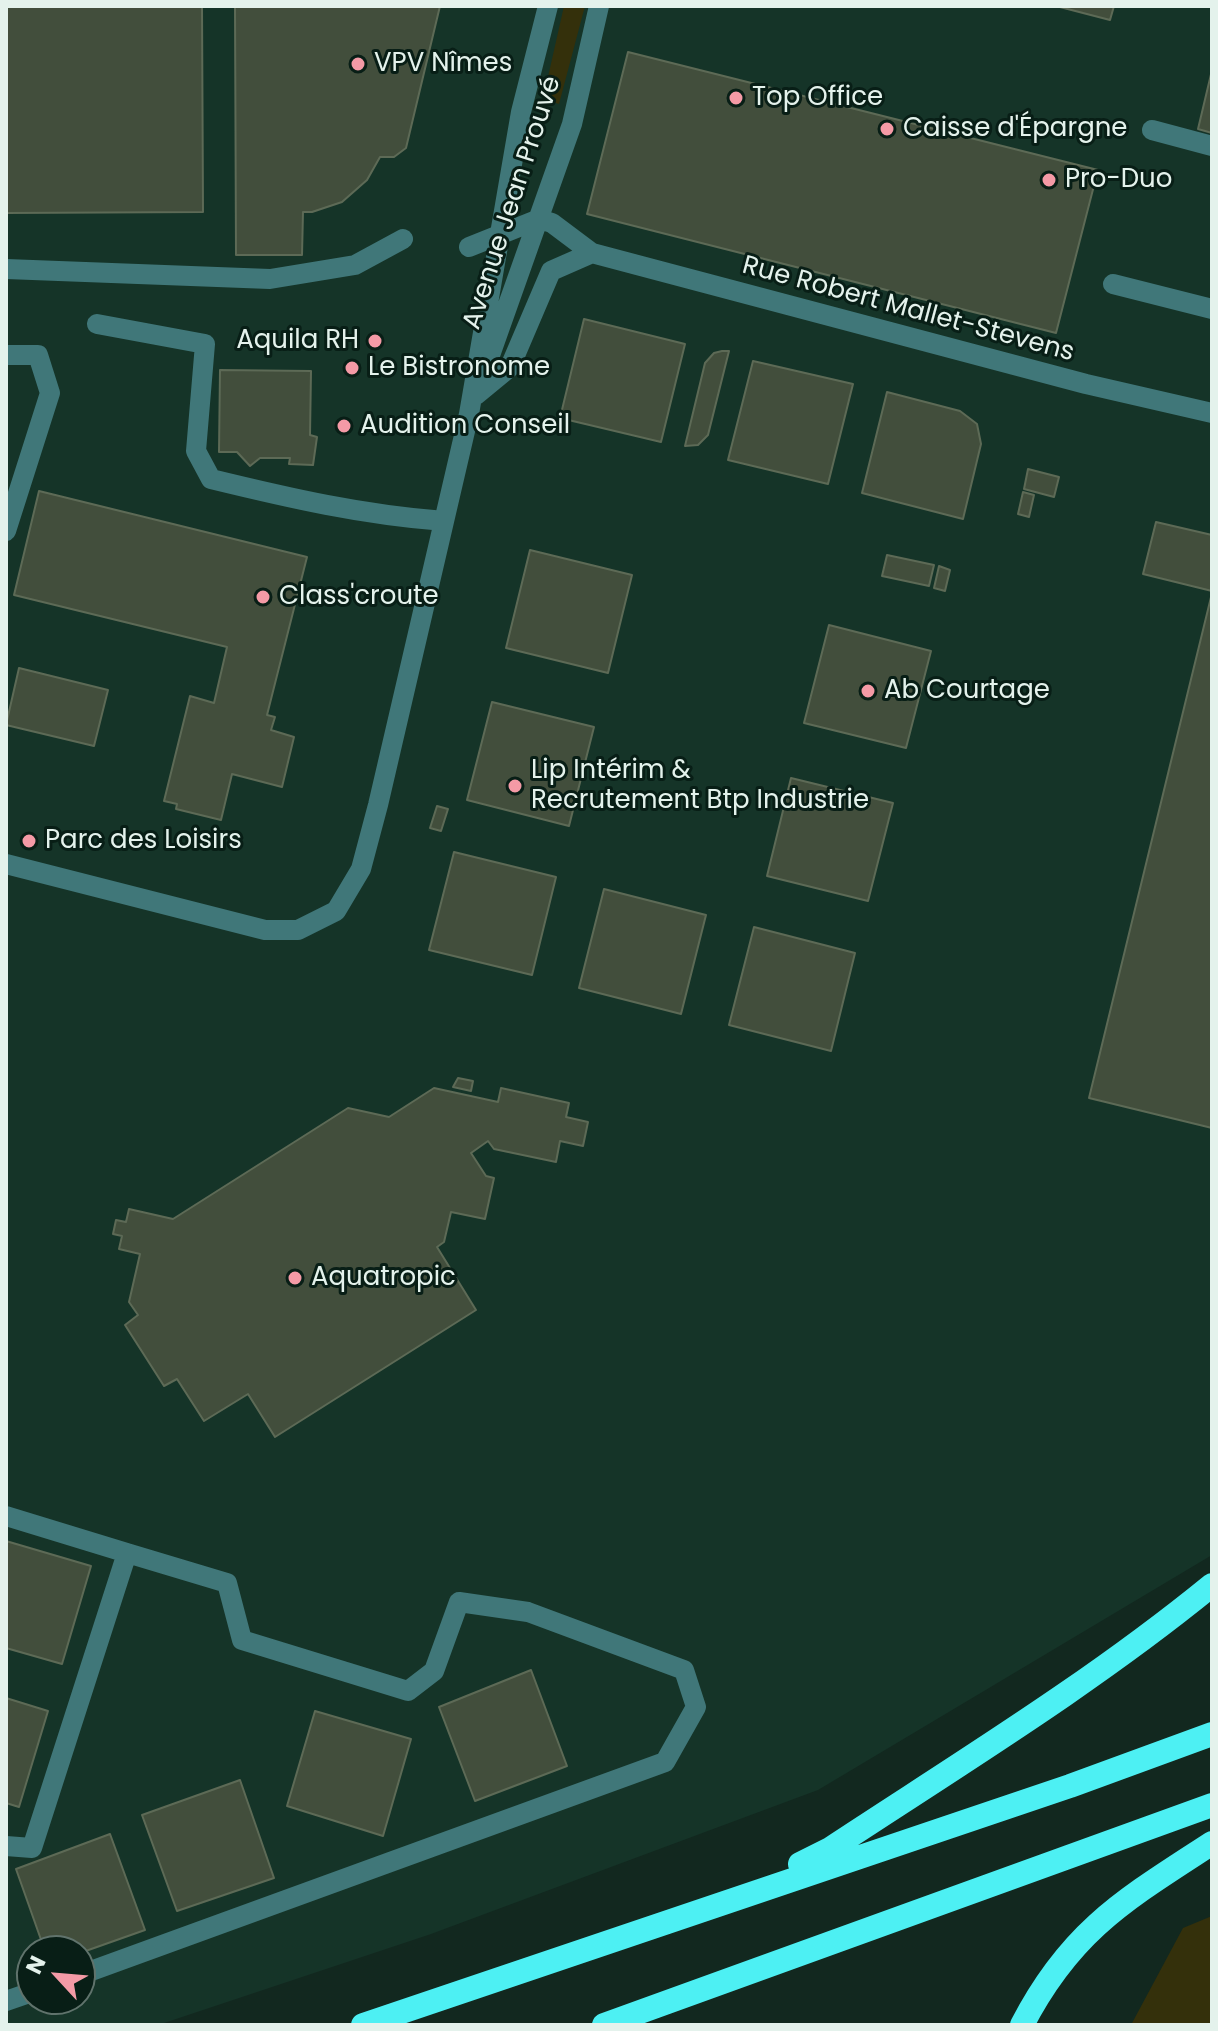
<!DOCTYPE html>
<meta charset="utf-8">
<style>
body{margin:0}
#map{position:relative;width:1218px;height:2031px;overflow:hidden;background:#12281f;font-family:Poppins,sans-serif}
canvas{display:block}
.frame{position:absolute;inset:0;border:8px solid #e4f2ec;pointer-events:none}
.north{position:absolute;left:16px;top:1935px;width:80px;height:80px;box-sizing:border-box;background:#081e16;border:2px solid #60736c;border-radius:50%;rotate:296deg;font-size:22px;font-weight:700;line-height:32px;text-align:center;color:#e4f2ec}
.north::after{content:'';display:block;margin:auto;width:28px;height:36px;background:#f49aa6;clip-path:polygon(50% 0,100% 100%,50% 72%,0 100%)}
</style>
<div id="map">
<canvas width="1218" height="2031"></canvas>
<div class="frame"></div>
<div class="north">N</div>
</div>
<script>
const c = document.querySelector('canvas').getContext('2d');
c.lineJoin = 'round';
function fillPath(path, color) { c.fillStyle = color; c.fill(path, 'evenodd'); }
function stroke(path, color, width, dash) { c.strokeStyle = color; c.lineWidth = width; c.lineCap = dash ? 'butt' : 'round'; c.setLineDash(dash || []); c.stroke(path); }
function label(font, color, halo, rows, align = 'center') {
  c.font = font + ' Poppins,sans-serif'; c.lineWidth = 6; c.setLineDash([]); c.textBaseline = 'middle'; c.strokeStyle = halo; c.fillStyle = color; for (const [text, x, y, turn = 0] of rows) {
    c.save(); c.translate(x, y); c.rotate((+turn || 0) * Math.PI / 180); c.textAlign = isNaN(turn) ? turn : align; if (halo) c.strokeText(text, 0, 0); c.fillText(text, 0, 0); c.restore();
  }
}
const built = new Path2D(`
 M6,6h1206v1549l-394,235 -387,144 -273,91h-152zM32,1951h48v48h-48z`);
const green = new Path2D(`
 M564,6h21l-26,98 -16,-5z
 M1212,1916v109h-81l52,-97z`);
const building = new Path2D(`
 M6,6h196l1,206 -197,1z
 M235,6h205l-34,142 -12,9h-14l-13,23 -25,22 -30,10h-9l-1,43h-66z
 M1056,6h58l-4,14z
 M628,52l470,118 -42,163 -469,-119z
 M1212,70v63l-14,-4z
 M584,319l101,25 -24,98 -101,-24z
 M722,351h7l-21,84 -10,10 -13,1 20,-83 9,-10z
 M753,361l100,23 -25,100 -100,-24z
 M220,370l91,1 -1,64 7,2 -4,28 -24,-1 1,-6h-30l-10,8 -13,-14h-18z
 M887,392l73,19 17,13 4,20 -18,75 -101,-26z
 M1028,469l31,8 -5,20 -30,-8z
 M39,491l268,66 -40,158 8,2 -4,13 23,7 -12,50 -50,-13 -11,46 -45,-11 1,-5 -13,-3 26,-105 24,7 13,-56 -213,-52z
 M1023,492l11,3 -5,22 -11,-3z
 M1156,522l56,13v56l-69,-17z
 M530,550l102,25 -24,98 -102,-25z
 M887,555l47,10 -5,21 -47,-10z
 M939,566l11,4 -5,21 -11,-3z
 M1212,593v535l-123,-30z
 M829,625l102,26 -25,97 -102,-25z
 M19,668l89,22 -14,56 -88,-21z
 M492,702l102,25 -25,99 -102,-26z
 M791,778l102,25 -25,98 -101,-25z
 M437,806l11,3 -7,22 -11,-3z
 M454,852l102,25 -24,98 -103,-25z
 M604,889l102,26 -25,99 -102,-26z
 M754,927l101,26 -24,98 -102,-26z
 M458,1078l15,3 -2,10 -18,-4z
 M434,1088l64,14 3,-14 68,15 -3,14 22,5 -5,24 -23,-5 -4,21 -62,-13 -6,-8 -17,12 15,23 8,2 -9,41 -34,-7 -7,30 -7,5 39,63 -201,127 -27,-43 -44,27 -27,-42 -13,7 -39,-61 13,-10 -9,-13 11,-48 -21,-5 3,-13 -9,-2 3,-14 10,2 3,-13 44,10 175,-111 41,9z
 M6,1541l85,25 -29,98 -56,-16z
 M531,1670l36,96 -92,35 -36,-94z
 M6,1698l42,13 -29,96 -13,-4z
 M315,1711l96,28 -28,97 -96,-30z
 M240,1780l34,98 -97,33 -35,-96z
 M110,1834l35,96 -65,23 -35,-2 -29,-82z
 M42,1999h22l2,5 -19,8z`);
const minor = new Path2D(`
 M1152,130l60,16
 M469,247l70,-28 13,4 40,30 494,131 126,29
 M6,269l264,10 85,-14 48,-26
 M1113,284l99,25
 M97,324l108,20 -9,107 15,28c78,19 152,36 233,42
 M6,355h32l12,38 -44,138
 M488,361l84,-237 27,-118
 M476,395l34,-28 41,-96 41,-18
 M6,864l259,66h33l38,-19 25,-42 17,-64 91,-391 52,-302 27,-106
 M6,1516l121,37 -95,295 -26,-2
 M80,1975l585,-213 31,-55 -12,-37 -156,-58 -69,-10 -25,69 -26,20 -166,-51 -15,-57 -100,-30
 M6,2001l26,-9`);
const highway = new Path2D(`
 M800,1864l30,-15c129,-85 262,-166 382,-264
 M363,2025l707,-239 142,-52
 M604,2025l608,-220
 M1022,2025c49,-95 104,-126 190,-182`);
const markers = [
 [358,64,8,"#f49aa6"],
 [736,98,8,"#f49aa6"],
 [887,129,8,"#f49aa6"],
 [1049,180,8,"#f49aa6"],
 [375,341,8,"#f49aa6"],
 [352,368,8,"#f49aa6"],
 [344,426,8,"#f49aa6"],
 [263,597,8,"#f49aa6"],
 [868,691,8,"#f49aa6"],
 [515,786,8,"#f49aa6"],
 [29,841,8,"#f49aa6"],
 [295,1278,8,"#f49aa6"]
];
const poiNames = [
 ["VPV Nîmes",374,64],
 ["Top Office",752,98],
 ["Caisse d'Épargne",903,129],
 ["Pro-Duo",1065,180],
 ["Aquila RH",359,341,"right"],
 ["Le Bistronome",368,368],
 ["Audition Conseil",360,426],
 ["Class'croute",279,597],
 ["Ab Courtage",884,691],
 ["Lip Intérim &",531,771],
 ["Recrutement Btp Industrie",531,801],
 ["Parc des Loisirs",45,841],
 ["Aquatropic",311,1278]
];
const streetNames = [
 ["Avenue Jean Prouvé",513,203,-72],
 ["Rue Robert Mallet-Stevens",908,310,15]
];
fillPath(built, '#153428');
fillPath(green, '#34300b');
fillPath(building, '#424e3c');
stroke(building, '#5d6a56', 2);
stroke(minor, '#407779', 20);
stroke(highway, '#4df0f3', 24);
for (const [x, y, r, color] of markers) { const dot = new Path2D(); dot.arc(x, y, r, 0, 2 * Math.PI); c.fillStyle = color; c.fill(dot); stroke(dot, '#081e16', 3); }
label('26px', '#e4f2ec', '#081e16', poiNames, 'left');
label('26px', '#e4f2ec', '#081e16', streetNames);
</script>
